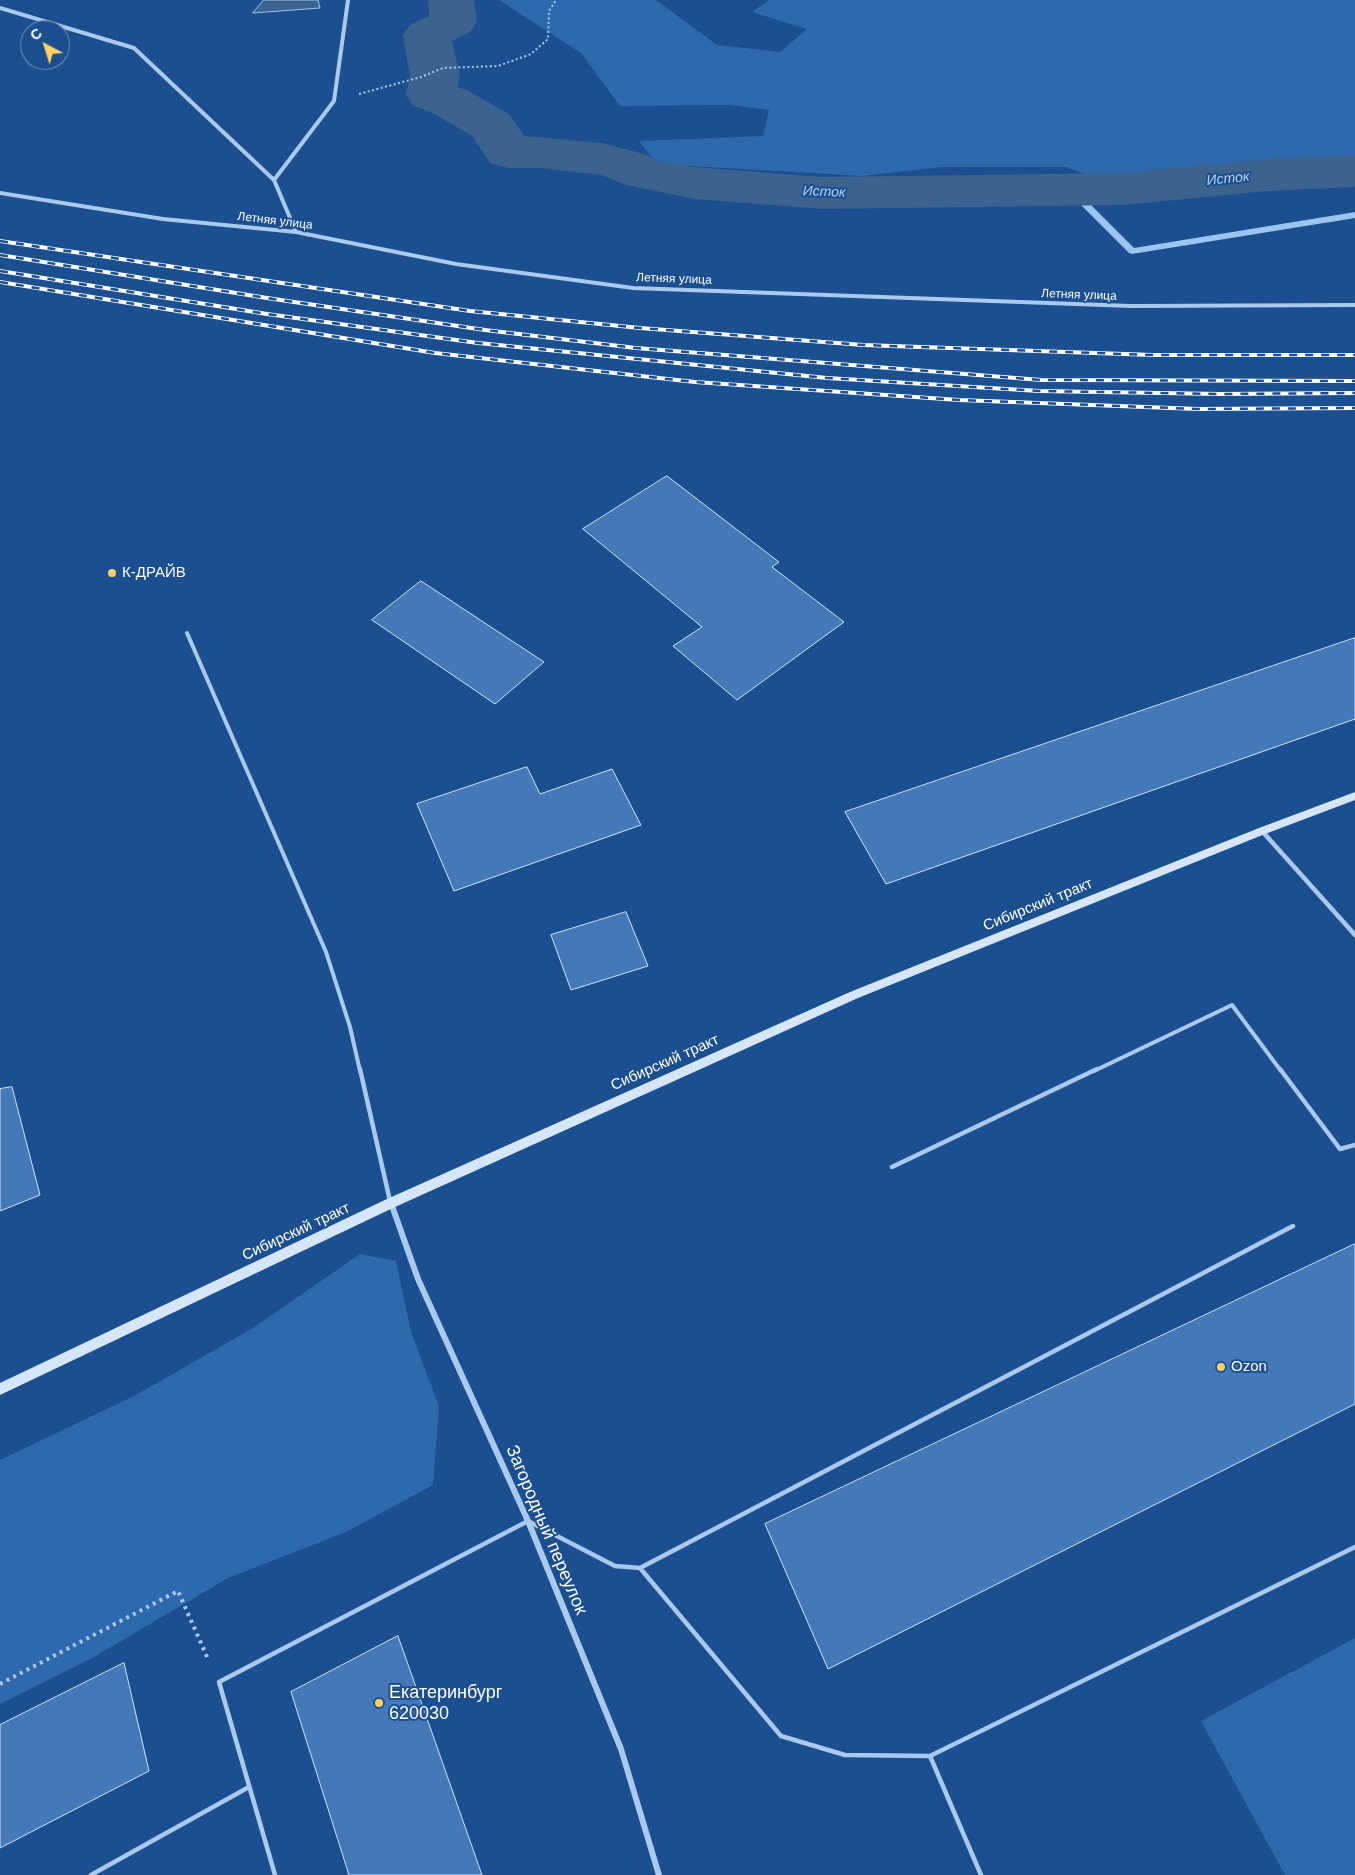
<!DOCTYPE html>
<meta charset="utf-8">
<style>
body{margin:0}
#map{position:relative;width:1355px;height:1875px;overflow:hidden;background:#1b4f8f;font-family:Arial,sans-serif}
canvas{display:block}
.north{position:absolute;left:20px;top:20px;width:50px;height:50px;box-sizing:border-box;background:#1b4f8f;border:1px solid #7695bc;border-radius:50%;rotate:320deg;font-size:14px;font-weight:700;line-height:20px;text-align:center;color:#fff}
.north::after{content:'';display:block;margin:auto;width:18px;height:22px;background:#ffd166;clip-path:polygon(50% 0,100% 100%,50% 72%,0 100%)}
</style>
<div id="map">
<canvas width="1355" height="1875"></canvas>
<div class="north">С</div>
</div>
<script>
const c = document.querySelector('canvas').getContext('2d');
c.lineJoin = 'round';
function fillPath(path, color) { c.fillStyle = color; c.fill(path, 'evenodd'); }
function stroke(path, color, width, dash) { c.strokeStyle = color; c.lineWidth = width; c.lineCap = dash ? 'butt' : 'round'; c.setLineDash(dash || []); c.stroke(path); }
function label(font, color, halo, rows, align = 'center') {
  c.font = font + ' Arial,sans-serif'; c.lineWidth = 4; c.setLineDash([]); c.textBaseline = 'middle'; c.strokeStyle = halo; c.fillStyle = color; for (const [text, x, y, turn = 0] of rows) {
    c.save(); c.translate(x, y); c.rotate((+turn || 0) * Math.PI / 180); c.textAlign = isNaN(turn) ? turn : align; if (halo) c.strokeText(text, 0, 0); c.fillText(text, 0, 0); c.restore();
  }
}
const green = new Path2D(`
 M499,0h157l61,45 63,7 27,-23 -55,-17 17,-12h586v171l-88,4 -143,14 -58,-22h-124l-80,9 -205,-12 -18,-23 124,-5 6,-26 -40,-5 -109,1 -39,-53z
 M360,1254l36,7 15,71 28,74 -6,79 -87,47 -118,46 -134,79 -94,47v-244l136,-65 117,-67z
 M1355,1638v237h-70l-84,-154z`);
const water = new Path2D(`
 M264,0h54l2,8 -67,5z`);
const stream = new Path2D(`
 M1071,187l3,1 60,60 221,-36v6l-223,36 -3,-1 -61,-61v-4z`);
const river = new Path2D(`
 M428,0h46l3,22 -7,10 -18,9 8,35 -3,11 10,3 43,25 14,21 78,7 42,11 15,7 36,6 127,10 302,-4 143,-14 88,-4v32l-88,4 -143,14 -302,4 -127,-10 -69,-14 -25,-10 -62,-7h-31l-18,-5 -18,-27 -41,-24 -18,-6 -7,-11 4,-19 -7,-41 7,-10 19,-9z`);
const building = new Path2D(`
 M667,476l112,86 -7,5 72,55 -107,78 -64,-54 29,-19 -119,-98z
 M421,581l123,81 -49,42 -123,-84z
 M1355,638v81l-469,165 -41,-72z
 M527,767l13,27 72,-25 29,56 -187,66 -37,-87z
 M626,912l22,54 -77,24 -20,-55z
 M12,1087l28,108 -40,16v-122z
 M1355,1244v160l-527,265 -63,-145z
 M398,1636l84,239h-133l-58,-183z
 M124,1663l25,108 -149,77v-123z`);
const pathFar1 = new Path2D(`
 M359,94l62,-17 22,-9 55,-2 33,-12 17,-15 1,-28 7,-11`);
const path = new Path2D(`
 M0,1684l178,-93 30,68`);
const laneFar1 = new Path2D(`
 M187,633l139,319 24,75 10,44
 M1094,1071l138,-66 49,66`);
const lane = new Path2D(`
 M360,1069l30,132
 M1280,1069l60,80 15,-4
 M892,1167l205,-98
 M640,1568l141,168 64,19 85,1 425,-209
 M930,1756l51,119
 M91,1875l158,-88
 M275,1875l-56,-193 309,-161 87,45 25,2 653,-342`);
const streetFar2 = new Path2D(`
 M0,8l134,40 140,132
 M0,193l163,26 133,13 160,32 177,24 498,18 224,-1
 M296,232l-22,-52 60,-79 14,-101`);
const streetFar1 = new Path2D(`
 M1262,831l93,104`);
const street = new Path2D(`
 M391,1203l27,76 110,242 93,228 38,126`);
const secondary = new Path2D(`
 M1355,792v8l-90,34 -407,164 -463,209 -395,188v-12l387,-184 463,-207 409,-164z`);
const rail = new Path2D(`
 M0,241l470,70 170,17 223,17 290,10h202
 M0,255l267,43 218,32 151,18 405,32 314,1
 M0,271l267,43 211,29 349,35 212,13 181,3 135,-1
 M0,282l435,71 260,29 264,18 239,9 157,-1`);
const markers = [
 [112,573,5,"#ffd166"],
 [1221,1367,5,"#ffd166"],
 [379,1703,5,"#ffd166"]
];
const farStreetnames = [
 ["Летняя улица",275,221,7],
 ["Летняя улица",674,279,2],
 ["Летняя улица",1079,295,2]
];
const farWaternames = [
 ["Исток",1228,179,-6],
 ["Исток",824,192,2]
];
const poiNames = [
 ["К-ДРАЙВ",122,573],
 ["Ozon",1231,1367]
];
const streetNames = [
 ["Сибирский тракт",1038,905,-22],
 ["Сибирский тракт",665,1063,-24],
 ["Сибирский тракт",296,1232,-25]
];
const nearStreetnames = [
 ["Загородный переулок",546,1530,67]
];
const nearPoinames = [
 ["Екатеринбург",389,1693],
 ["620030",389,1714]
];
fillPath(green, '#2e69ad');
fillPath(water, '#3c6290');
stroke(water, '#9cc4f0', 1);
fillPath(stream, '#9cc4f0');
fillPath(river, '#3c6290');
fillPath(building, '#4478b7');
stroke(building, '#cfe3fa', 1);
stroke(pathFar1, '#a9c9ee', 2, [2, 2.5]);
stroke(path, '#a9c9ee', 4, [3, 4.5]);
stroke(laneFar1, '#a9c9ee', 4);
stroke(lane, '#a9c9ee', 4.5);
stroke(streetFar2, '#a9c9ee', 4);
stroke(streetFar1, '#a9c9ee', 4.5);
stroke(street, '#a9c9ee', 6);
fillPath(secondary, '#d6e6fa');
stroke(rail, '#fff', 4);
stroke(rail, '#1b4f8f', 2.5, [8]);
for (const [x, y, r, color] of markers) { const dot = new Path2D(); dot.arc(x, y, r, 0, 2 * Math.PI); c.fillStyle = color; c.fill(dot); stroke(dot, '#1b4f8f', 2); }
label('12px', '#fff', '#1b4f8f', farStreetnames);
label('italic 14px', '#b5d3f5', '#1b4f8f', farWaternames);
label('15px', '#fff', '#1b4f8f', poiNames, 'left');
label('15px', '#fff', '#1b4f8f', streetNames);
label('18px', '#fff', '#1b4f8f', nearStreetnames);
label('18px', '#fff', '#1b4f8f', nearPoinames, 'left');
</script>
